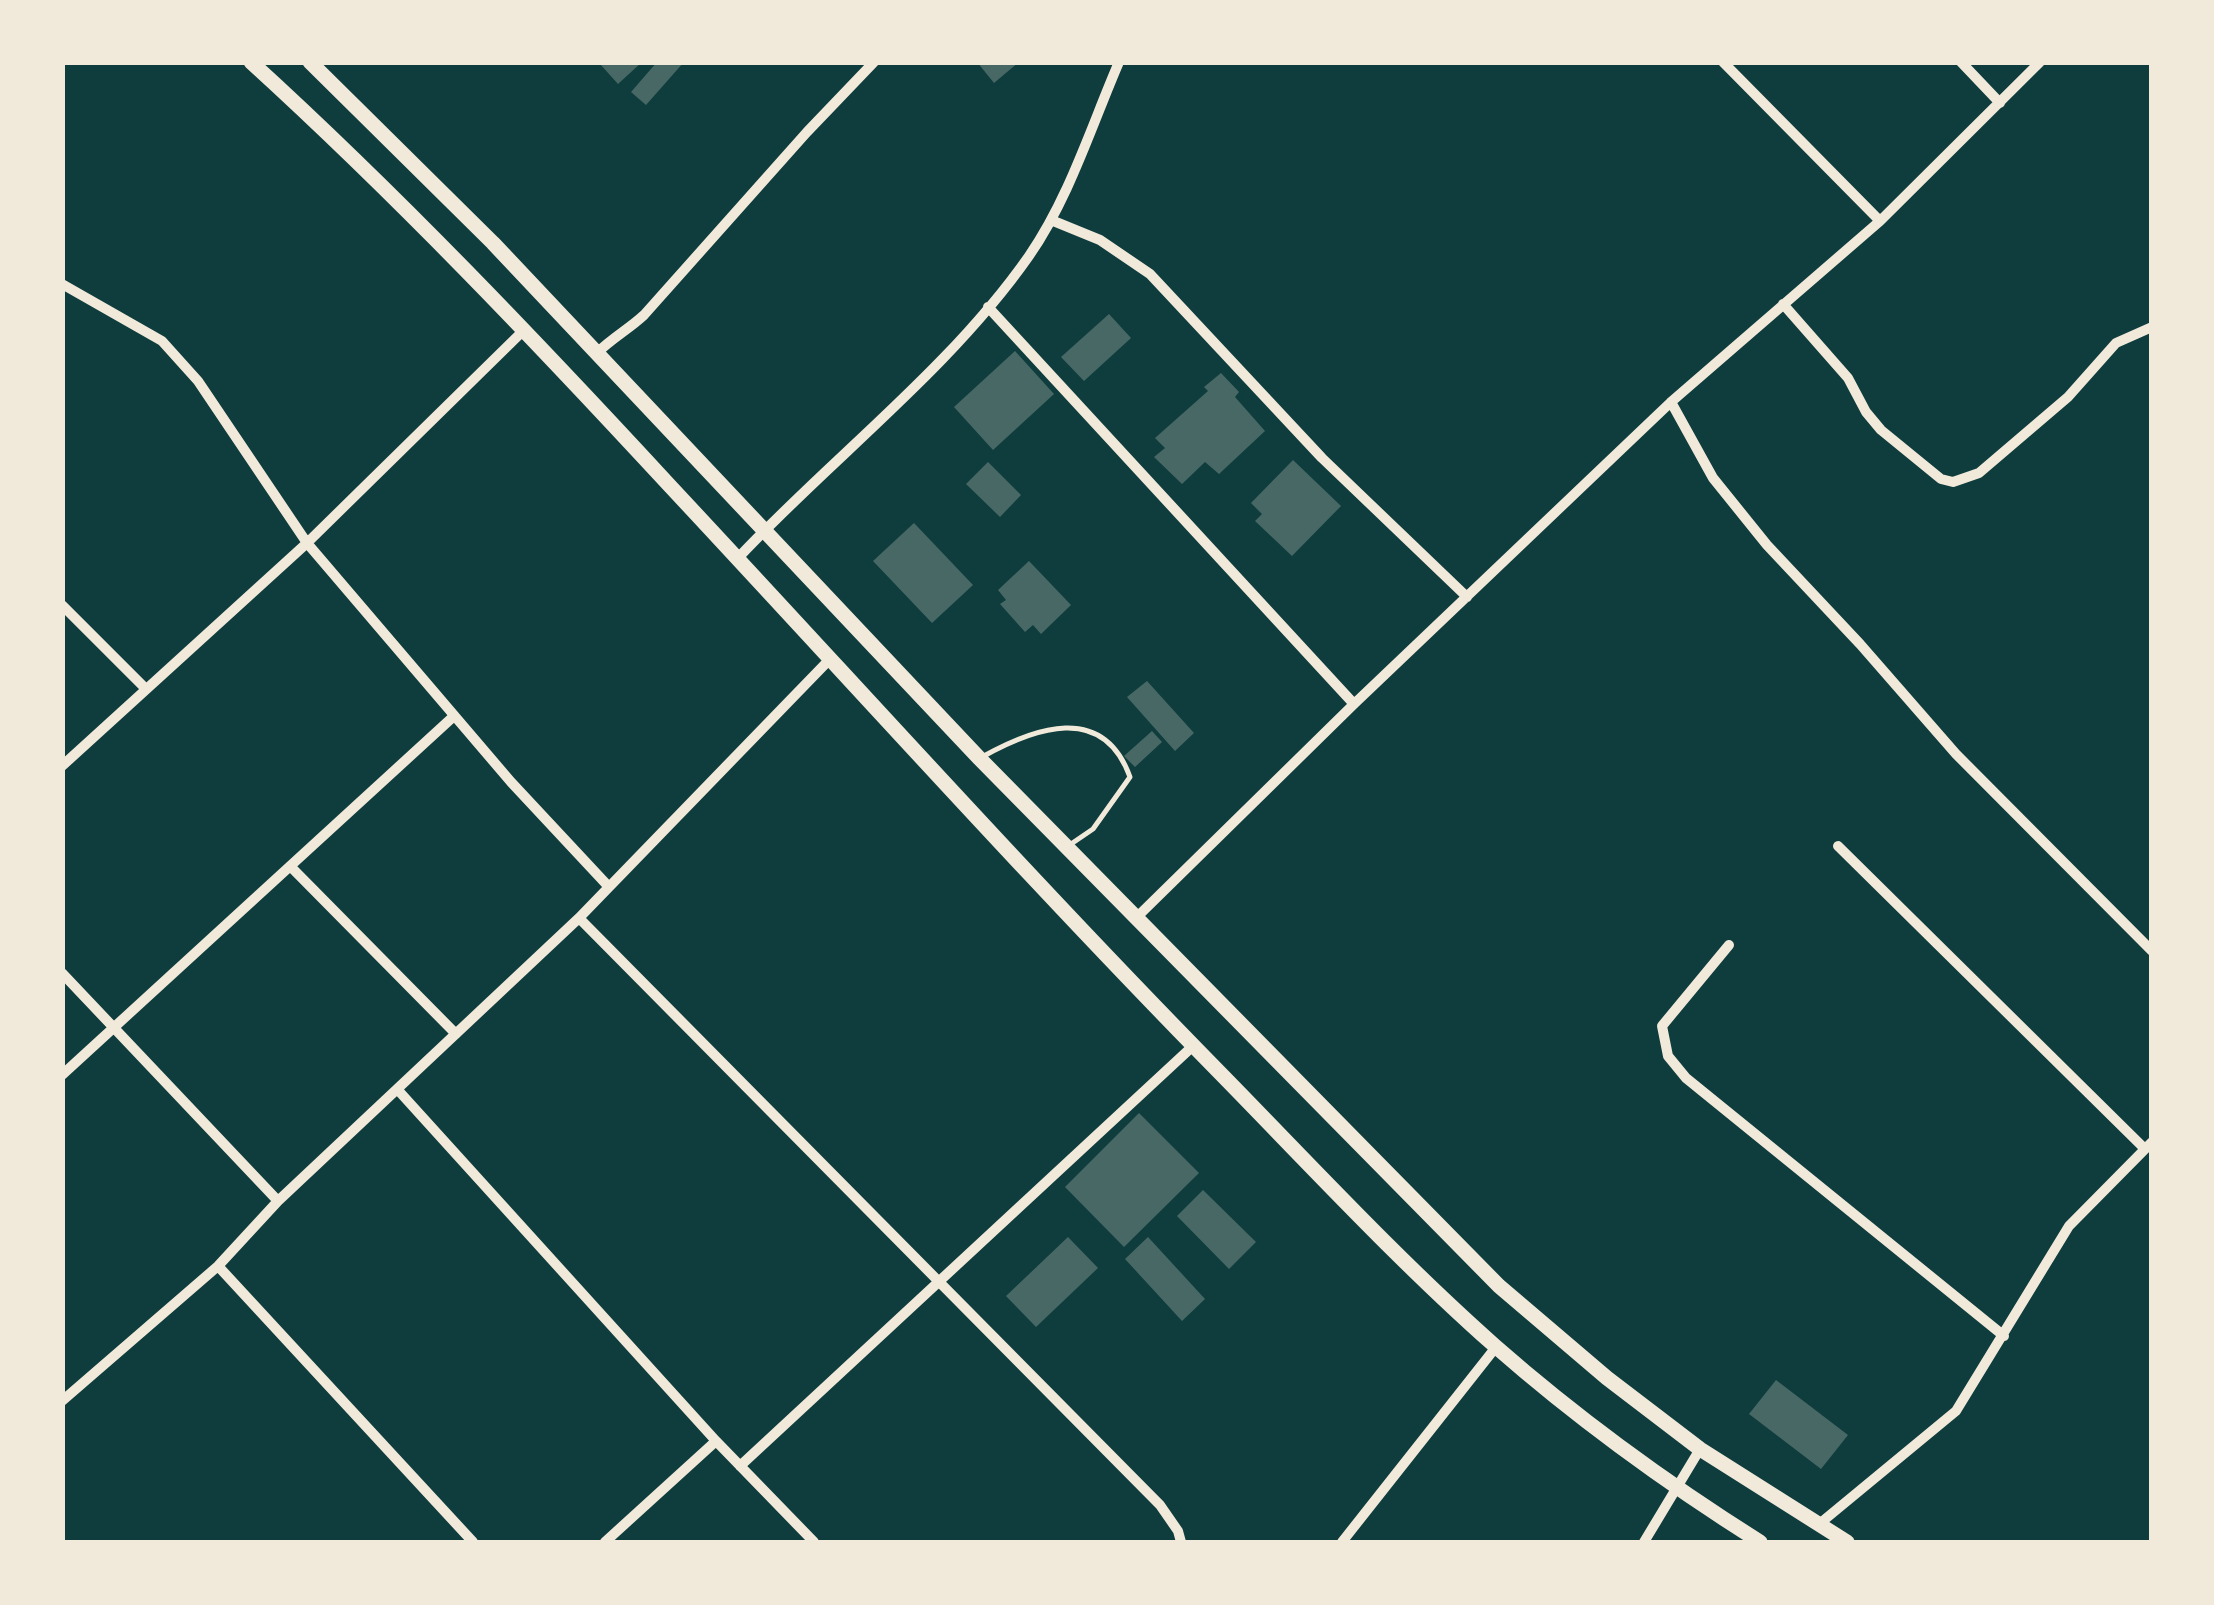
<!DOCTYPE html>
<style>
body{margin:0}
#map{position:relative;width:2214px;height:1605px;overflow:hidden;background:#0f3d3e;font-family:"Nunito Sans",sans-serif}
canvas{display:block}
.frame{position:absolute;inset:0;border:65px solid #f1e9da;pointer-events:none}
</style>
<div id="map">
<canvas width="2214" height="1605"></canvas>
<div class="frame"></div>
</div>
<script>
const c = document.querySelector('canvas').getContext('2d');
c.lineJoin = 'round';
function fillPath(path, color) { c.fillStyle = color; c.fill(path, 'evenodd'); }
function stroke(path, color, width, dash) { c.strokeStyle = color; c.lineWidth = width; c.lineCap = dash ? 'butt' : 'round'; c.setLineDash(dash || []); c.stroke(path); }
const building = new Path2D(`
 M602,62h40l-24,22 -18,-20z
 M657,62h27l-38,43 -15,-13z
 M977,62h42l-25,21z
 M1109,314l22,24 -47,43 -23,-24z
 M1015,351l39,43 -61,56 -39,-43z
 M1221,373l18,19 -4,5 30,34 -46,43 -14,-12 -23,22 -28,-27 11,-9 -10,-10 53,-47 -4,-4z
 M1293,460l48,46 -49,50 -37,-35 7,-7 -11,-11z
 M988,462l33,33 -21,22 -34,-33z
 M914,523l59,62 -41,38 -59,-62z
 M1029,561l42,44 -30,29 -8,-9 -8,7 -25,-28 6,-4 -8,-10z
 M1147,681l47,52 -19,18 -48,-54z
 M1152,731l10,11 -27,25 -11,-11z
 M1139,1113l60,60 -75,74 -59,-60z
 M1203,1190l53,52 -27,27 -52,-53z
 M1068,1237l30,31 -62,59 -30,-31z
 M1148,1237l57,62 -23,22 -57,-62z
 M1776,1380l72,55 -27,34 -72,-55z`);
const service = new Path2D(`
 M982,757c52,-29 121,-55 148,20l-37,52 -22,15`);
const minor = new Path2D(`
 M1723,62l157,159
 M1961,62l39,41
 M1051,220l49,20 50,34 172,184 145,139
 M62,284l100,57 36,40 109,162 204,239 98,105
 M1783,304l65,74 18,34 15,18 60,49 12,3 26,-9 89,-76 48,-54 36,-16
 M988,307l366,397
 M597,353c15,-15 32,-24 47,-38l163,-183 67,-70
 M1671,402l42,76 54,67 93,99 96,110 196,197
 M738,558c94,-100 212,-189 291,-302 40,-58 62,-129 90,-194
 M62,605l84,84
 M62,766l245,-223 217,-213
 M1838,846l307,303
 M290,866l166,168
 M1137,917l217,-213 317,-302 209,-181 160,-159
 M579,918l581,587 18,26 3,11
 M1729,945l-67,81 6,30 18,22 318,258
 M62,973l216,228
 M62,1075l392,-359
 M397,1089l319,352 98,101
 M218,1266l255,276
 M62,1401l156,-135 60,-65 301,-283 252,-260
 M740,1466l453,-420
 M1818,1525l138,-114 113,-185 83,-84
 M605,1542l111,-101
 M1342,1542l154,-195
 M1644,1542l56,-93`);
const secondary = new Path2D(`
 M251,62c147,134 284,278 419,424 184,197 364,398 553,590 89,91 177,186 272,270 82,72 173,138 265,196
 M310,62l183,181 486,515 520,528 108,92 93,71 147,93`);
fillPath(building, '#486865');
stroke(service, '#f1e9da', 5);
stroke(minor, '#f1e9da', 10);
stroke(secondary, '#f1e9da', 15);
</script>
